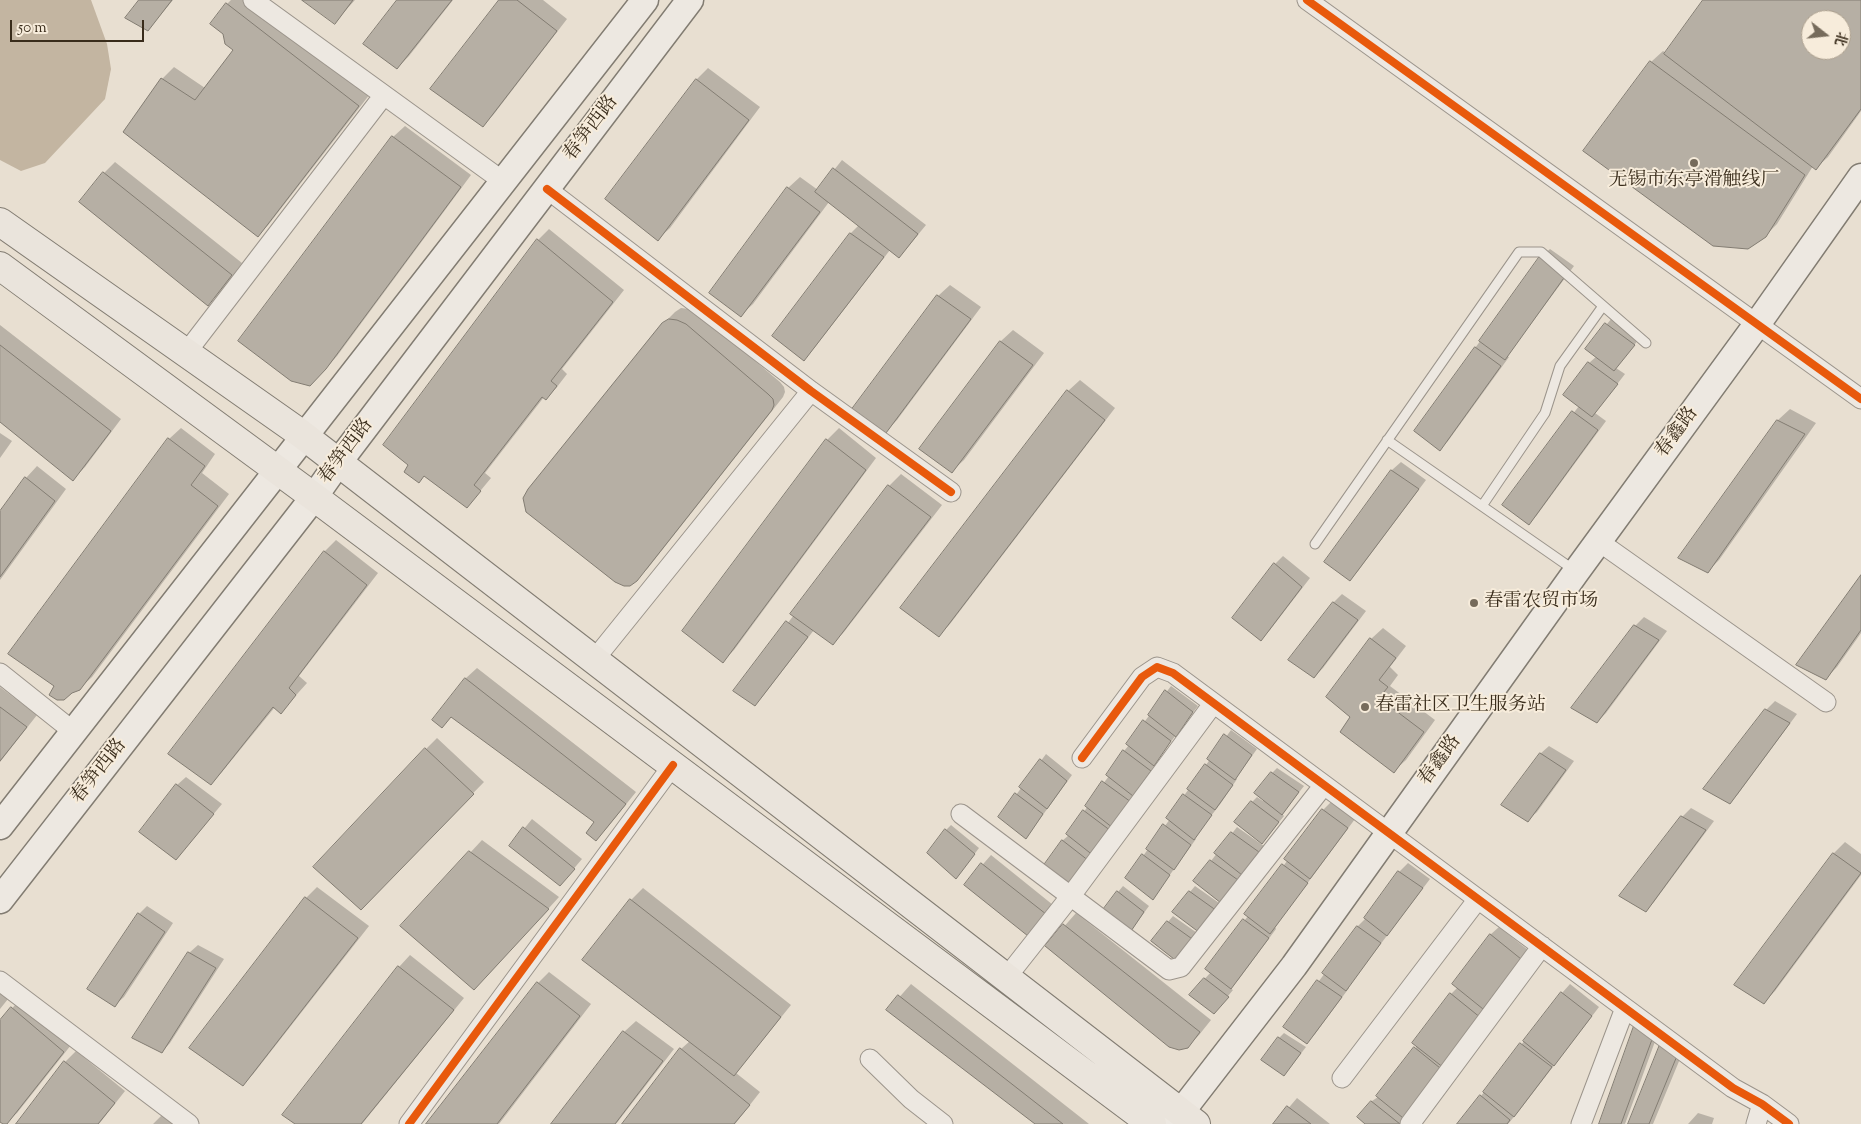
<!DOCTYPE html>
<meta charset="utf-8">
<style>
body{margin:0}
#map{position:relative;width:1861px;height:1124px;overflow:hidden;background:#e8dfd1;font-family:"Sorts Mill Goudy","Noto Serif SC",serif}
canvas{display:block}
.north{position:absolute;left:1801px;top:10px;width:50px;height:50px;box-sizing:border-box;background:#f7ecdb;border:1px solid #ab9f8e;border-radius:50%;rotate:106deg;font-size:14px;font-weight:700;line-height:20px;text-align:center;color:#392c1b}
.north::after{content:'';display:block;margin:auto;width:18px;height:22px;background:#766b5b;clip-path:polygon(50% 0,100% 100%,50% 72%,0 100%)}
.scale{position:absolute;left:10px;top:20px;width:134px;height:22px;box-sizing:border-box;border:2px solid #392c1b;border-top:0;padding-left:6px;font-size:15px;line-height:18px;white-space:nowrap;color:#392c1b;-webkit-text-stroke:4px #f7ecdb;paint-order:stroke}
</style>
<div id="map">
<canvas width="1861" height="1124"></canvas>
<div class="north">北</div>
<div class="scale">50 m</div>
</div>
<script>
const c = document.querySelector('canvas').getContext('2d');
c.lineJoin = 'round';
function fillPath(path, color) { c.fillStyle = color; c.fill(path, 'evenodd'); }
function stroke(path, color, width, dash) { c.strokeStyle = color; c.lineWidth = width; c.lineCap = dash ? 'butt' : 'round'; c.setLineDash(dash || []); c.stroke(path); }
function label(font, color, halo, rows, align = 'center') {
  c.font = font + ' "Sorts Mill Goudy","Noto Serif SC",serif'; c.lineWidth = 4; c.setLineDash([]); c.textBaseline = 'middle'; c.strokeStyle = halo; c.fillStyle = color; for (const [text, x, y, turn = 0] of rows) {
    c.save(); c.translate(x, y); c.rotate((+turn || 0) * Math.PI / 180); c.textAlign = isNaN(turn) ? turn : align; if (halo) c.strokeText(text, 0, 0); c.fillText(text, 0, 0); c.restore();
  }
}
const water = new Path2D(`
 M0,0h91l16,44 4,25 -6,30 -60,64 -24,8 -21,-11z`);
const shadow = new Path2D(`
 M141,0h32l-25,30z
 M231,0h17l122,94 -101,130 -11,12 -134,-104 38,-53 12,-12 31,21 30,-39 -8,-45z
 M304,0h51l-20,22z
 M398,0h55l-44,56 -12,12z
 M500,0h43l24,19 -73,95 -11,12z
 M1704,0h157v111l-33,46 -12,11 -3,-2 -36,58 -12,12 -114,-174 12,-11 3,2zM1811,20h30v30h-30z
 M708,68l52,39 -90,121 -12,11 -52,-40 91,-120z
 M405,126l66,49 -134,181 -15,17 -83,-32 154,-204z
 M842,160l84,65 -19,23 -17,2 -75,97 -11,12 -30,-23 77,-103 8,-8 -30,-23 -76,102 -12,11 47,-127 12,-11 18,13z
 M115,162l127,101 -23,30 -11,11 -104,-131z
 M549,229l75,61 -62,79 5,5 -10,13 -11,12 -2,-2 -59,76 6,5 -24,29 -42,-32 -6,6 119,-241z
 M1550,249l24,17 -67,90 2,1 -61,84 -9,8 -24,-18 126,-174z
 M950,285l31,22 -84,113 -11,11 52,-135z
 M681,308l8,1 8,3 83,70 4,5 1,5 -2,5 -135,171 -12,12 27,-256 12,-12z
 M1612,318l27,21 -23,29 9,6 -30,39 11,8 -69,94 -8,8 -26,-18 76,-99 10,-43 8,-7 -10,-8z
 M0,325l121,94 -36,48 -12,12 -73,-58z
 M1013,330l31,23 -80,107 -12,11 -31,-22 80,-108z
 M1080,380l35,28 -165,216 -11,11 129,-244z
 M1790,409l26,14 -97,137 -11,11 -29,-13 99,-138z
 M181,428l34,26 -13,19 27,21 -137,183 -13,12 -8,3 -16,-6 -46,-33 160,-214z
 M839,428l37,30 -142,192 -11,11 -39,-31 143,-190z
 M0,433l12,8 -12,17z
 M1401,462l25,18 -68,91 -8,9 -25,-18 67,-92z
 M37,466l29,23 -66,91v-66l26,-36z
 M901,474l41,31 -98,127 -11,11 -19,-13 -51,66 -8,8 -20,-13 59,-76 -2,-1 97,-128z
 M336,540l42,33 -79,103 8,7 -26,29 -6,-5 -53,65 -11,12 -41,-30 155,-203z
 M1283,556l27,22 -40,52 -9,9 14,-75z
 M1861,577v56l-24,34 -12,12z
 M1342,594l24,17 -43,57 -9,9 -24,-18 44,-57z
 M1644,617l23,14 -61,82 -9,9 38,-96z
 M1383,628l23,18 -16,21 8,8 -8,11 45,34 -29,40 -12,11 -42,-55 19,-77z
 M477,668l159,124 -29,36 -11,11 -1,-17 -143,-106 -10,10 23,-47z
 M1171,686l27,20 -44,58 1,1 -22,30 2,1 -58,83 -15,-38 7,-6 -1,-1 20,-28 -1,-1 22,-29 15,-25 5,-6 -1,-1z
 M0,687l37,28 -37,47z
 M1775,701l22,13 -59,80 -9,9 -24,-15 61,-78z
 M1231,730l26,19 -21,29 1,1 -16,24 -27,35 2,1 -43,59 -26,-20 43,-59 -2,-1z
 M437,738l47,44 -123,126 65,-159z
 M1549,746l25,15 -37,51 -9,8 12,-66z
 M1046,754l26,21 -46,63 -26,-21z
 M1277,768l27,18 -22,28 2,2 -17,21 -15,-35 5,-5 6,4 1,-2 8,-26z
 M186,777l36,27 -46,55 1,-74z
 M1331,802l24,17 -80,108 1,2 -37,50 -9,9 3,2 -14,17 -28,-13 20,-22 -4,-3 41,-53 75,-106z
 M1691,808l23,13 -60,81 -8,8 36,-93z
 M532,819l50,40 -22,26 -50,-39z
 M951,825l28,23 -18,24 -15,-42z
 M1237,827l27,19 -38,50 -15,-35z
 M482,840l77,57 -73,80 -84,-51z
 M1845,842l16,12v21l-86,116 -11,11 -28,-17 98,-132z
 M991,855l67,54 -25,29 -68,-53z
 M1408,863l22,16 -82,108 1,1 -34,46 -9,9 -21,-17 40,-53 -1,-1 34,-46 8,-8 33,-46z
 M1123,886l26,20 -22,30 -9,-44z
 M1195,886l27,19 -16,21 -32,-15z
 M317,887l52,39 -115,147 -11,12 63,-187z
 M643,888l148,117 -55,68 24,19 -25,32h-112l58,-75 9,-8 -106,-82 47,-59z
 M147,906l26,17 -49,74 -9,8 24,-91z
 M1076,913l135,107 -12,15 -12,12 -140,-101z
 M1173,916l27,19 -22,27 -26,-21z
 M1499,927l29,23 -43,56 4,3 -85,115h-37l-8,-7 13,-16 6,-4 40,-52 33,-51 7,-7 32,-52z
 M198,945l26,14 -54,84 -8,9 27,-99z
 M410,955l54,43 -102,126h-65l-13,-9 115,-148z
 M549,972l42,32 -92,120h-71l110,-141z
 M911,984l178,140h-52l-149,-114z
 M1570,984l29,23 -77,100 -14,17h-49l103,-131z
 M0,985l12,9 -12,15z
 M23,996l52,44 -58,73 -12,11 -5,-4v-98z
 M636,1021l38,28 -58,75h-63l71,-92z
 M1661,1025l-36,99h-25l35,-97z
 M1284,1033l22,14 -17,22 -10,-31z
 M1671,1034l16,8 -34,82h-24z
 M76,1051l49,40 -26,33h-81l47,-62z
 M1297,1098l33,26h-55z
 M1698,1113l16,5 -2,6h-24z
 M162,1115l11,9h-20z`);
const building = new Path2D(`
 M139,0h33l-24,31 -23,-13z
 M302,0h51l-18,24z
 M397,0h55l-55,69 -34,-25z
 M499,0h18l40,31 -74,96 -53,-38z
 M1703,0h158v109l-45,61 -152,-116zM1811,20h30v30h-30z
 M226,3l133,103 -101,131 -135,-105 38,-54 34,22 38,-50 -8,-6 -2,-10 -13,-10z
 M1650,61l155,114 -39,62 -18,12 -35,-3 -130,-95z
 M696,79l53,41 -91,121 -53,-42z
 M392,136l69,51 -135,182 -16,17 -19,-5 -53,-40z
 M833,168l85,66 -19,24 -84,-66z
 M103,172l129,103 -24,31 -129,-104z
 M787,187l33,25 -79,105 -32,-24z
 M850,233l34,24 -80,104 -32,-25z
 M537,239l76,63 -62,79 6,5 -11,14 -4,-3 -68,88 7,6 -14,17 -43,-32 -5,7 -15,-11 4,-7 -25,-20z
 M1540,256l26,19 -61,85 -26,-19z
 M937,295l34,24 -85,114 -34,-24z
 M669,319l8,1 9,4 82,70 5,5 1,6 -2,5 -135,171 -7,5h-6l-9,-4 -89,-70 -3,-14 5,-9 134,-166z
 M1605,323l30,22 -21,26 -29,-22z
 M1000,341l33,24 -81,108 -33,-24z
 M0,345l111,86 -38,50 -73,-59z
 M1475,347l26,19 -61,85 -26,-20z
 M1588,362l30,22 -26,33 -29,-22z
 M1067,390l38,30 -166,217 -39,-29z
 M1572,411l26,19 -69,95 -27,-20z
 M1777,420l28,14 -97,139 -30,-15z
 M168,438l37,28 -14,19 27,21 -138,184 -8,3 -8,7h-7l-8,-5 5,-9 -46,-32z
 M826,439l40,31 -143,193 -41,-32z
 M1391,470l28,19 -69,92 -26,-19z
 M25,477l30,24 -55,76v-66z
 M888,485l43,32 -98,128 -43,-31z
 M324,551l43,34 -78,103 7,7 -15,19 -8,-7 -62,78 -43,-31z
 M1274,563l28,24 -41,54 -29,-23z
 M1861,575v55l-35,50 -30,-15z
 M1333,602l25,18 -44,58 -26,-18z
 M786,621l22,16 -53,69 -22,-15z
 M1634,625l25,15 -62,83 -26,-15z
 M1370,638l26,20 -17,22 9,7 -9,11 45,34 -30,41 -54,-41 10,-15 -24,-20z
 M465,678l161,126 -30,37 -10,-8 8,-11 -143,-105 -9,11 -10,-8z
 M1165,690l28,22 -17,25 -28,-22z
 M0,707l27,20 -27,34z
 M1765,709l25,14 -60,81 -27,-15z
 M1143,720l28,21 -17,25 -28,-22z
 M1224,734l28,21 -17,25 -28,-21z
 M425,748l49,46 -113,116 -48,-43z
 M1123,750l28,21 -18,25 -27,-21z
 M1540,753l26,17 -38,52 -27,-17z
 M1040,759l27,22 -20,28 -28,-22z
 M1205,764l28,21 -18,25 -28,-21z
 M1271,772l28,20 -17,23 -28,-22z
 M1102,781l29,21 -18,26 -28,-22z
 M176,784l38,30 -38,46 -37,-28z
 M1015,793l28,21 -17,25 -28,-22z
 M1183,794l29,21 -18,25 -28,-22z
 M1251,801l28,21 -17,22 -28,-22z
 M1322,809l26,19 -38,51 -26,-20z
 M1083,810l28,21 -17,25 -28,-22z
 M1681,816l25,14 -60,82 -27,-16z
 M1163,824l28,21 -17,25 -28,-21z
 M523,827l52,42 -15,17 -51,-40z
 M945,829l30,25 -19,25 -29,-26z
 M1231,832l28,20 -17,23 -28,-22z
 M1062,840l27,21 -17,25 -28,-21z
 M469,851l80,58 -75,81 -74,-64z
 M1833,853l28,20 -97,131 -30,-19z
 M1142,854l28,21 -17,25 -28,-22z
 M1210,860l28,20 -17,23 -28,-22z
 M981,863l70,55 -18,22 -69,-55z
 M1282,864l26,19 -38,51 -26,-20z
 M1398,871l25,17 -36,48 -23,-18z
 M1117,891l27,21 -17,25 -28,-22z
 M1189,891l28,20 -17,22 -28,-21z
 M305,897l53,41 -115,148 -54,-38z
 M630,899l151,118 -47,59 -152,-116z
 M138,913l27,19 -50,75 -28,-18z
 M1243,919l26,19 -38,51 -26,-20z
 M1167,921l28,20 -16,22 -28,-22z
 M1063,924l137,108 -12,16 -9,2 -10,-3 -124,-101z
 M1357,926l24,17 -35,48 -24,-18z
 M1490,934l31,25 -38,50 -31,-25z
 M188,952l28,16 -54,85 -30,-15z
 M398,966l56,44 -93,114h-66l-13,-9z
 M1204,978l25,19 -15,17 -25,-19z
 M1317,980l25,17 -35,47 -24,-17z
 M537,982l43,34 -83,108h-71z
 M1561,992l31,24 -38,50 -31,-25z
 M1450,993l31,25 -37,50 -32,-25z
 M898,995l165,129h-28l-149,-114z
 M11,1007l53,45 -57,72h-4l-3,-2v-102z
 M1634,1026l20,8 -33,90h-22z
 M623,1031l40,30 -48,63h-64z
 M1278,1037l23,16 -17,23 -23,-16z
 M1661,1042l18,9 -30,73h-21z
 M1520,1043l32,24 -38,50 -31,-25z
 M1414,1047l31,25 -37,50 -32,-26z
 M680,1048l70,57 -16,19h-112z
 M64,1061l51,42 -17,21h-82z
 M1480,1095l30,25 -3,4h-50z
 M1371,1101l29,23h-35l-8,-7z
 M1287,1106l24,18h-38z`);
const lane = new Path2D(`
 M1387,440l187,130
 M1482,506l63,-93 15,-47 43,-60
 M1315,544l204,-292h22l105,91`);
const street = new Path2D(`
 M253,0l251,182
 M1307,0l554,399
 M547,189l264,202 140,101
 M186,353l198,-258
 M1598,541l228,161
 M594,660l217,-269
 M0,673l74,59
 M1082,758l60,-81 15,-10 16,6 560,415 29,16 27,20
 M961,814l208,156 12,-3 143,-182
 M1006,978l64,-81 143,-193
 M0,981l189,143
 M870,1059l41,40 32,25
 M1342,1078l136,-179
 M409,1124l264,-359
 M1410,1124l132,-178
 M1581,1124l44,-116
 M1756,1124l6,-20`);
const secondary = new Path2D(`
 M0,826l645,-826
 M0,900l314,-403 24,-34 352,-463
 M1175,1124l6,-12 113,-146 282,-394 182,-249 103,-146`);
const primary = new Path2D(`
 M0,222l300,211 896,691
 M0,266l314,231 838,627`);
const cycleway = new Path2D(`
 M1307,0l554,399
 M547,189l264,202 140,101
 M1082,758l60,-81 15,-10 16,6 560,415 29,16 27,20
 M409,1124l264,-359`);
const markers = [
 [1694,163,5,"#766b5b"],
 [1474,603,5,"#766b5b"],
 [1365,707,5,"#766b5b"]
];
const streetNames = [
 ["春笋西路",592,129,-53],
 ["春鑫路",1678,433,-54],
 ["春笋西路",347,452,-53],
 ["春鑫路",1441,761,-54],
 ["春笋西路",100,772,-52]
];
const poiNames = [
 ["无锡市东亭滑触线厂",1694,182,"center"],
 ["春雷农贸市场",1484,603],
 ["春雷社区卫生服务站",1375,707]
];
fillPath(water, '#c3b5a1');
fillPath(shadow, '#0003');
fillPath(building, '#b6afa4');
stroke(building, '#827c72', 1);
stroke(lane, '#9b948b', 11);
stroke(street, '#9b948b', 21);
stroke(secondary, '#827c72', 29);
stroke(primary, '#827c72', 30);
stroke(lane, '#ede8e1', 9);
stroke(street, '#ede8e1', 19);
stroke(secondary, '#ede8e1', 26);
stroke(primary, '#eae4dc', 28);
stroke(cycleway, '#e8590c', 8);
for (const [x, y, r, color] of markers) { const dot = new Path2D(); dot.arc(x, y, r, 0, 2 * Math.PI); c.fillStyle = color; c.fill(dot); stroke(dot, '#f7ecdb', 2); }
label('19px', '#392c1b', '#f7ecdb', streetNames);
label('19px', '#392c1b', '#f7ecdb', poiNames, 'left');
</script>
